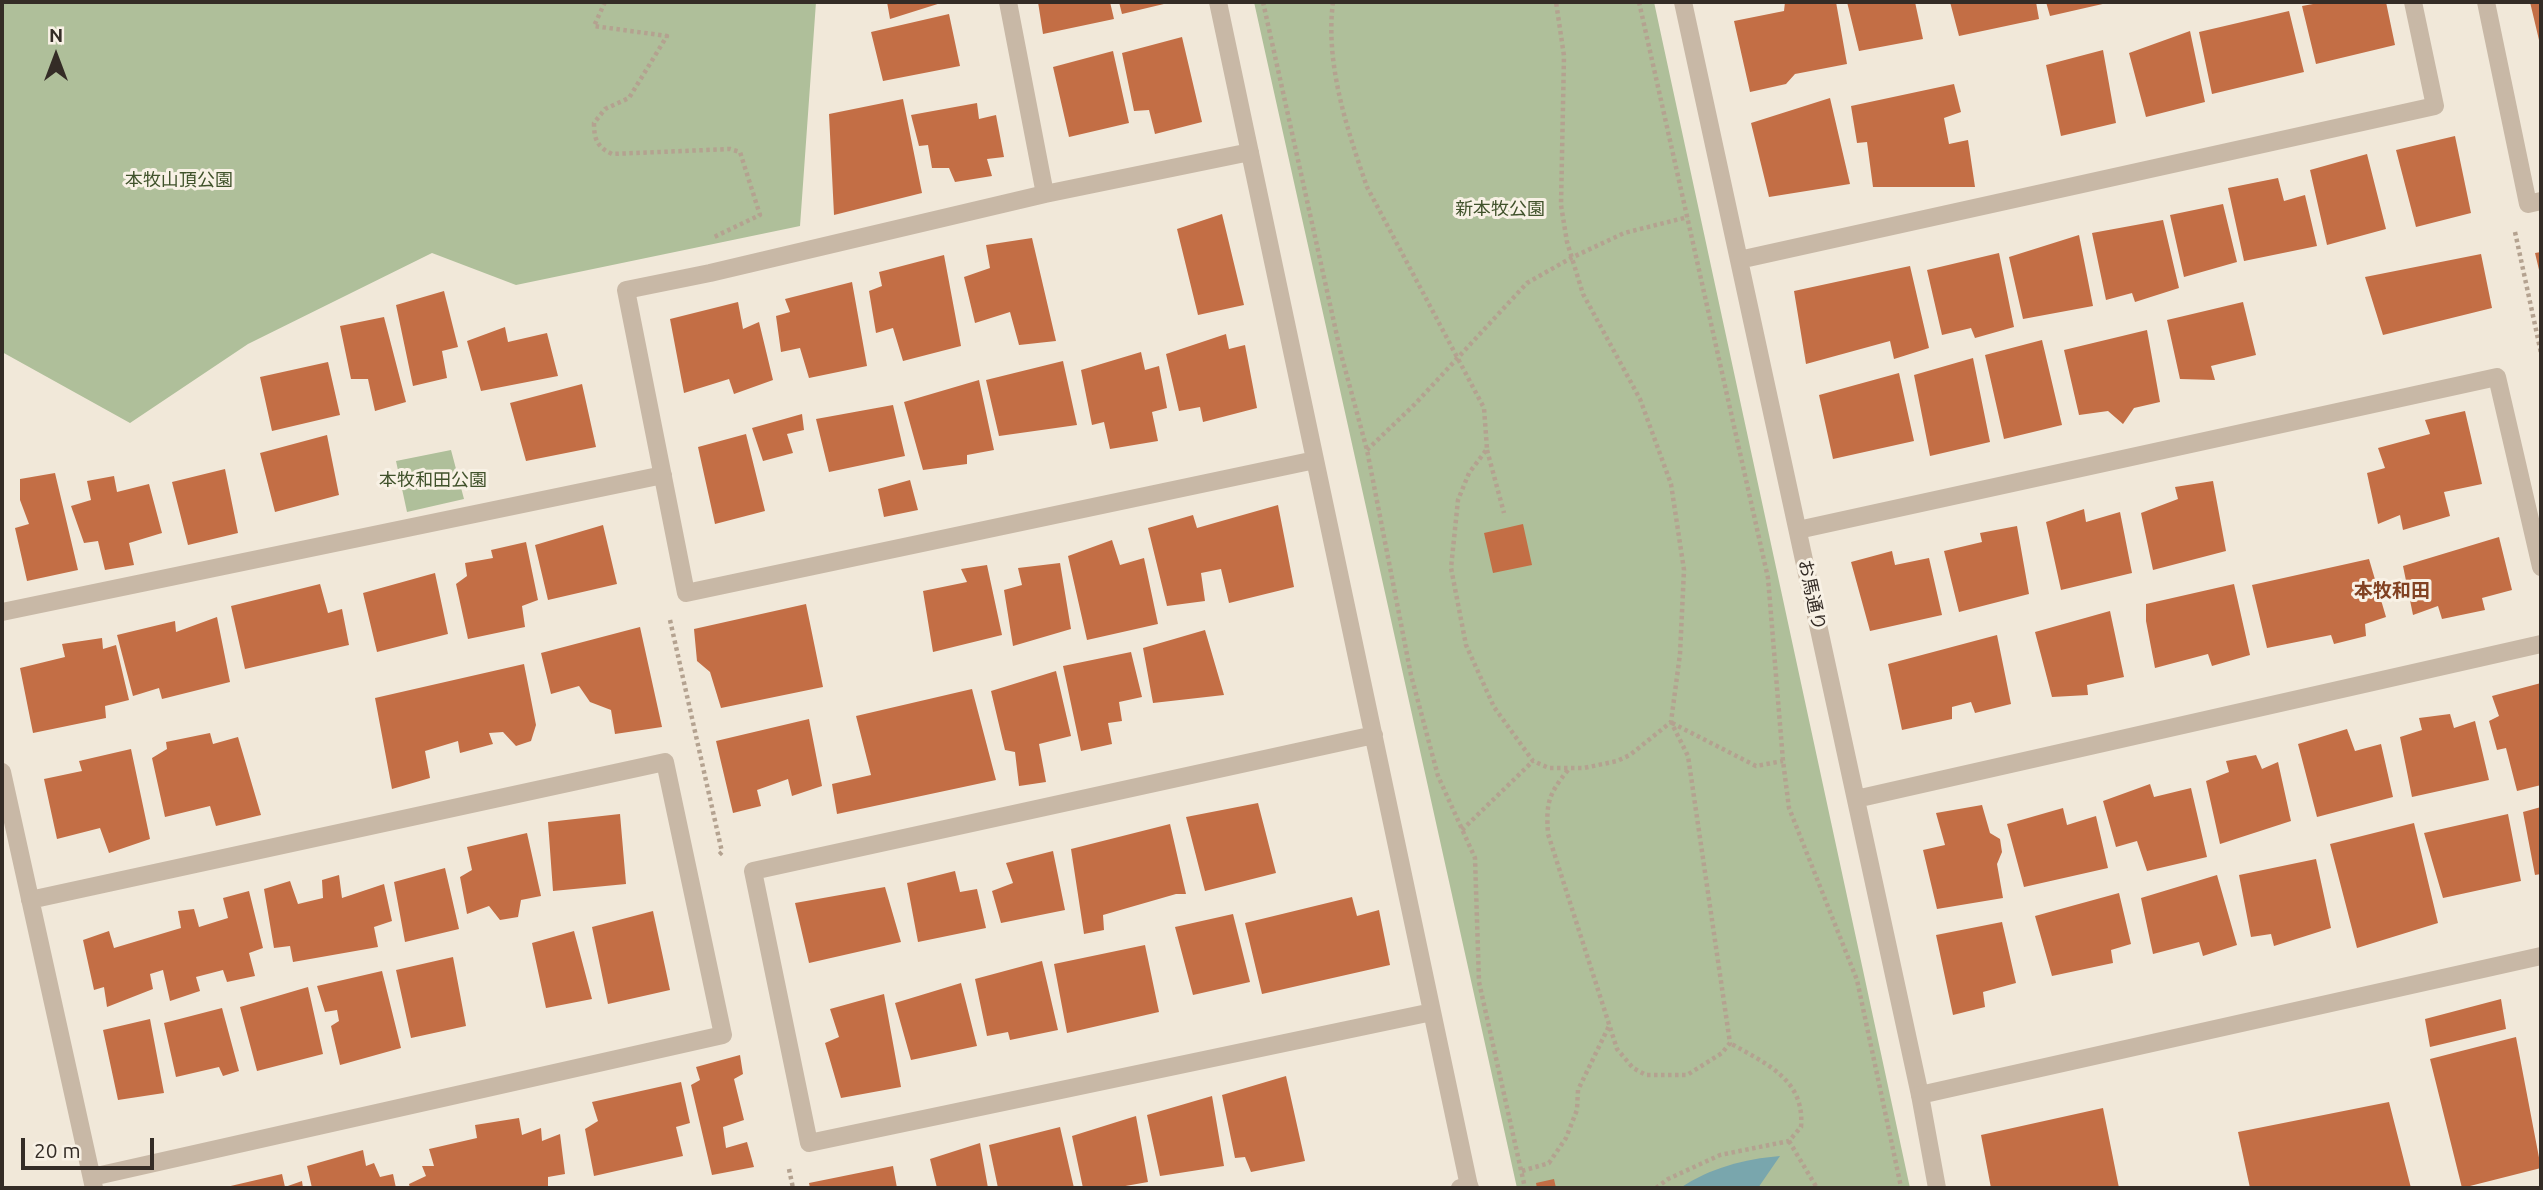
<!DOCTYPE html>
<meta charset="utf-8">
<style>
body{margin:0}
#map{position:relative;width:2543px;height:1190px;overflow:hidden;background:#f1e8d9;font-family:Ubuntu,sans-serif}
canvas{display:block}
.frame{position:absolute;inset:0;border:4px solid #342c26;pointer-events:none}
.north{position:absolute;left:21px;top:21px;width:70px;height:70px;-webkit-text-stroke:5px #f8f1e5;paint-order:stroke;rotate:0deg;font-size:19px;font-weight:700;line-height:28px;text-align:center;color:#342c26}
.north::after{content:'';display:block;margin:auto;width:24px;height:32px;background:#342c26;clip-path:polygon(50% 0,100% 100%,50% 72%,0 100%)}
.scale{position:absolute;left:21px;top:1138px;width:133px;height:32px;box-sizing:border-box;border:4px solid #342c26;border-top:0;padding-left:9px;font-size:21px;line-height:24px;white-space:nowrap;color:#342c26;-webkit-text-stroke:5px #f8f1e5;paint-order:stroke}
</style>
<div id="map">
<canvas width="2543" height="1190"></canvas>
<div class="frame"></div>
<div class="north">N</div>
<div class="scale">20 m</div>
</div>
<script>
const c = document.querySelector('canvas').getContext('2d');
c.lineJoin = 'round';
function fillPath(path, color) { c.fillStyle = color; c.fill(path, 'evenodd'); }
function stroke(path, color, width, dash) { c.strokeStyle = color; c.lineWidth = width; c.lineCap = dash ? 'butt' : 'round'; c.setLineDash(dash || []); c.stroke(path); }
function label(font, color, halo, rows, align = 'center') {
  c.font = font + ' Ubuntu,"Noto Sans JP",sans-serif'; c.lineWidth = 6; c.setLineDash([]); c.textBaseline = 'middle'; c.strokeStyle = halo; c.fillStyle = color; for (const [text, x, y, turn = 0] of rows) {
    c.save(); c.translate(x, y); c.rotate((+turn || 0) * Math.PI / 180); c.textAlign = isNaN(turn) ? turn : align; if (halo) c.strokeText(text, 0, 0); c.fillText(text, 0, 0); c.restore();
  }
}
const green = new Path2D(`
 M2,2h814l-16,224 -284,59 -84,-32 -184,91 -118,79 -128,-71z
 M1254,2h400l256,1186h-393z
 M451,450l13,49 -57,13 -11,-51z`);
const water = new Path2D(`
 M1780,1156l-22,32h-78c30,-20 64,-29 100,-32z`);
const building = new Path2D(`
 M887,2h57l-54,17z
 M1038,2h72l4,17 -71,15z
 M1119,2h49v1l-46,11z
 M1785,2h51l11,62 -52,10 -9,10 -36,8 -16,-71 50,-10z
 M1847,2h68l8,37 -64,12z
 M1950,2h86l3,17 -80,17z
 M2046,2h61v1l-57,13z
 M2324,2h62l9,43 -79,19 -14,-58z
 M2530,2h11v38h-2z
 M2289,11l15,61 -92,22 -13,-62z
 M949,14l11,52 -77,15 -12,-49z
 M2190,31l15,71 -59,15 -17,-64z
 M1182,37l20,85 -47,12 -6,-24 -15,1 -12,-58z
 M2103,50l13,73 -55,13 -15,-71z
 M1113,51l16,72 -60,14 -16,-70z
 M1954,84l7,28 -17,6 5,26 19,-4 7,47h-102l-6,-45 -10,1 -6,-37z
 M1830,98l20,86 -81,13 -18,-74z
 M903,99l19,94 -88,22 -5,-101z
 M977,103l2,16 17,-4 8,42 -17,2 5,17 -37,6 -6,-14h-17l-4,-23 -9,1 -8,-31z
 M2455,136l16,77 -55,14 -20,-77z
 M2367,154l19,75 -59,16 -17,-75z
 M2278,178l6,23 21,-6 12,51 -73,15 -16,-73z
 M2223,204l14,58 -53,15 -14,-62z
 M1222,214l22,91 -46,10 -21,-86z
 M2163,220l16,68 -44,14 -3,-9 -26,7 -14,-67z
 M2079,235l14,71 -70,13 -14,-62z
 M1032,238l24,103 -37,4 -9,-33 -35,11 -11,-46 26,-9 -4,-23z
 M2541,252v22h-1l-5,-21z
 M1999,253l15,74 -39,11 -4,-10 -29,7 -15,-65z
 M2481,254l11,54 -109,27 -18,-58z
 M944,255l17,91 -58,15 -10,-33 -17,5 -7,-42 13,-5 -3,-14z
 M1910,266l19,82 -35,11 -4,-18 -84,23 -12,-73z
 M852,282l15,84 -58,12 -9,-30 -19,4 -5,-36 14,-4 -5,-13z
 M444,291l14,56 -16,4 5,27 -34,8 -17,-81z
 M738,302l5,27 16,-7 14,58 -39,14 -5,-15 -45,14 -14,-74z
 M2243,302l13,53 -45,11 4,14 -35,-1 -13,-59z
 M384,317l22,85 -31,9 -7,-32h-17l-11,-53z
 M505,327l3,15 39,-9 11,43 -77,15 -14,-50z
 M2147,330l13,72 -26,6 -11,16 -15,-13 -29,4 -15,-65z
 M1226,334l3,15 16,-4 12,63 -54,14 -3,-15 -21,4 -13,-57z
 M2042,340l20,85 -58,14 -19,-84z
 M1141,352l4,18 14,-4 8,42 -15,4 6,29 -48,8 -6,-27 -12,3 -11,-55z
 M1973,358l17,84 -60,14 -16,-81z
 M1063,361l14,64 -78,11 -13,-56z
 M328,362l12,53 -68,16 -12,-54z
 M1899,373l15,68 -81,18 -14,-64z
 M979,380l15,70 -27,5v9l-44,6 -19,-68z
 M582,384l14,63 -70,14 -16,-58z
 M893,405l12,51 -76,16 -13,-53z
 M2465,411l17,73 -38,8 6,24 -47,14 -3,-15 -22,9 -11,-51 18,-5 -7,-20 52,-14 -5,-14z
 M802,414l2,16 -17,4 6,19 -30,8 -11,-33z
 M746,434l19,77 -50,13 -17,-77z
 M327,435l12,60 -64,17 -15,-59z
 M225,469l13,64 -50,12 -16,-63z
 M55,473l23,97 -51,11 -12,-53 14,-4 -9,-24v-21z
 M114,476l3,16 32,-8 13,49 -33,10 5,22 -29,5 -7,-29 -14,2 -13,-37 20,-6 -4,-19z
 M910,480l8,30 -34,7 -6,-28z
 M2213,481l13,70 -73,19 -12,-57 37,-14 -3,-12z
 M1278,505l16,82 -65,16 -8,-34 -20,4 4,28 -38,5 -19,-78 45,-13 4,13z
 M2084,509l2,13 34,-10 12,61 -71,17 -15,-68z
 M1523,524l9,41 -39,8 -9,-40z
 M603,525l14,59 -69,16 -13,-55z
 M2017,526l12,68 -70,18 -15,-61 38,-9 -2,-9z
 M2499,537l13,53 -30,8 3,12 -43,9 -4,-13 -25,9 -10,-49z
 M1112,540l8,25 24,-7 14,66 -71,16 -19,-84z
 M526,542l12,58 -16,6 3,21 -57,12 -12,-55 11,-8 -2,-13 28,-5 -2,-8z
 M1892,551l3,14 34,-7 13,57 -72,16 -19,-69z
 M2369,559l17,58 -21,7 1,12 -32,8 -3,-9 -64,13 -15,-63z
 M1060,563l11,66 -58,17 -9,-56 18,-5 -4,-17z
 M987,565l15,70 -69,17 -10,-61 44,-9 -6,-13z
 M435,573l13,61 -71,18 -14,-59z
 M320,584l8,29 14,-4 7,36 -104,24 -14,-63z
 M2234,584l16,71 -38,11 -4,-12 -53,14 -9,-47v-17z
 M806,604l17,83 -102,21 -11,-36 -13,-11 -3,-32z
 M2110,611l14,66 -37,8 1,10 -36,2 -17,-65z
 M217,617l13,65 -68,17 -3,-11 -26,8 -16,-61 58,-14 1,11z
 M640,627l22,100 -47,7 -4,-24 -21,-8 -11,-16 -28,8 -10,-41z
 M1205,630l19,65 -71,8 -10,-55z
 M1997,635l14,69 -36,9 -4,-11 -19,5v12l-50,11 -14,-66z
 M102,638l1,11 13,-4 13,55 -24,6 1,12 -73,15 -13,-65 45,-11 -3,-13z
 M1131,652l11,45 -23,5 3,19 -14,2 4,21 -31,7 -18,-85z
 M524,664l12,61 -5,16 -15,5 -13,-14 -14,1 4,11 -33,9 -2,-12 -33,10 5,27 -38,11 -17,-91z
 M1056,671l15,65 -32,8 7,38 -27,4 -4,-34 -10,-2 -14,-59z
 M2541,683v102l-24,6 -11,-43 -9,2 -8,-29 10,-5 -7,-20z
 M972,689l24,91 -159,34 -5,-30 39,-9 -15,-59z
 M2450,714l4,14 21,-7 14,59 -77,17 -12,-60 22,-7 -3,-12z
 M809,719l13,67 -30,10 -4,-17 -31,11 4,16 -28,7 -17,-72z
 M2347,729l8,22 26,-7 12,53 -76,20 -19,-73z
 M210,733l3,11 25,-7 23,78 -45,11 -6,-20 -45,11 -13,-59 15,-9 -1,-7z
 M131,749l19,90 -41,14 -9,-25 -43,11 -13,-60 38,-8 -3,-10z
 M2256,755l6,14 16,-7 13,59 -71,23 -14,-63 23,-9 -3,-11z
 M2150,784l4,13 37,-9 16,69 -60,14 -10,-30 -21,6 -13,-46z
 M1258,803l18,70 -71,18 -19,-74z
 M1982,805l8,28 10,6 2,13 -5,12 6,34 -66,11 -14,-59 22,-5 -9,-32z
 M2541,807v67l-6,1 -12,-63z
 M2063,808l4,17 29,-9 12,52 -84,19 -17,-63z
 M620,814l6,70 -73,7 -5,-69z
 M2508,814l13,67 -78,17 -19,-65z
 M2414,823l24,100 -81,25 -27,-104z
 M1170,824l16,70h-10l-73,21 1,15 -20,4 -13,-85z
 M527,833l14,63 -20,4 -3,17 -18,3 -11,-14 -22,8 -7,-37 12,-7 -5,-23z
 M1053,851l12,59 -64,13 -9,-32 21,-8 -7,-20z
 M2316,859l15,69 -57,18 -3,-12 -20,3 -12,-62z
 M445,868l14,61 -54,13 -11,-60z
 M955,871l5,21 17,-3 9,39 -68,14 -11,-59z
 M339,875l3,23 42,-14 8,37 -18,6 4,20 -85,15 -3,-16 -16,2 -10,-59 26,-8 8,23 25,-6 -1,-18z
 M2217,875l20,70 -34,11 -4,-14 -46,12 -12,-56z
 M885,887l16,55 -92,21 -14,-60z
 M249,891l14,57 -14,5 6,23 -28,6 -4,-12 -27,7 4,14 -30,10 -7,-31 -13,4 3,15 -46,18 -3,-20 -10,3 -11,-50 26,-9 5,17 67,-20 -3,-17 16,-2 5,18 29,-9 -5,-20z
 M2119,893l12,51 -20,6 2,13 -61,13 -17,-60z
 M1352,897l5,19 22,-6 11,55 -128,29 -17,-71z
 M653,911l17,79 -62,14 -16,-77z
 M1233,914l17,68 -57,13 -18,-68z
 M2002,922l14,61 -33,9 2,15 -32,8 -17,-80z
 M574,931l18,68 -46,9 -14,-65z
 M1145,945l14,67 -92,21 -13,-69z
 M453,957l13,69 -55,12 -15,-68z
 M1042,961l16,69 -48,10 -2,-8 -21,4 -12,-57z
 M382,971l19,77 -61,17 -9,-39 8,-5 -2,-11 -12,2 -8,-26z
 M961,983l16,63 -66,14 -16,-57z
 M308,987l15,67 -66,17 -17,-64z
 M884,994l17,93 -60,11 -16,-55 14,-6 -9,-28z
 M2501,999l5,30 -76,18 -5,-28z
 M222,1008l17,63 -16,5 -4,-9 -43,10 -12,-54z
 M150,1019l14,74 -46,7 -15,-70z
 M2516,1037l25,131 -79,20 -32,-129z
 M740,1055l3,19 -9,5 10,41 -21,7 3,21 21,-6 7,25 -42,8 -21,-90 9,-5 -4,-13z
 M1286,1076l19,85 -54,11 -6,-15 -10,1 -13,-63z
 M681,1082l9,41 -14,4 7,29 -89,20 -9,-47 13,-8 -6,-19z
 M1212,1096l12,70 -64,10 -13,-61z
 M2389,1102l22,86h-161l-12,-56z
 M2103,1108l16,80h-128l-10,-53z
 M1136,1116l12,66 -34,6h-31l-11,-52z
 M519,1118l3,17 19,-7 1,13 18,-7 5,40 -17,3v9l-11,2h-127l-1,-4 17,-8 -4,-10h12l-5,-17 48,-11 -2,-13z
 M1060,1127l14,61h-76l-9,-43z
 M980,1143l8,45h-51l-7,-29z
 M363,1150l3,16 8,-3 6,14 13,-3 3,14h-84l-5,-22z
 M893,1166l4,22h-87l-1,-5z
 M282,1174l3,13 17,-6 1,7h-81z
 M1554,1179l2,9h-19l-1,-5z`);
const path = new Path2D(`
 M605,2l-11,24 73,10 -38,62 -24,11 -11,14c0,16 3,24 18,31l118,-5 10,3 20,63 -46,22
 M1263,2l78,352 26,96 44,225 27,101 37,82 4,124 46,206
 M1333,2c-8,62 14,127 34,185l117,221 3,41 -18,24 -11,27 -7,68 15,77 28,62 39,54 16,7h35l33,-7 13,-6 41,-33 9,-68 4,-84 -13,-86 -31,-85 -57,-105 -16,-52 -6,-37 3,-149 -8,-54
 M1639,2l129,576 15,183 6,47 68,172 44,207
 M2515,232l26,121
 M1367,450l48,-46 112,-121 44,-25 53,-25 64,-16
 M1487,450l17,63
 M670,620l52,232 -4,4
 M1672,723l84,43 27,-5
 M1568,770c-20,25 -22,33 -20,64l69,215 16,19 13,7h41l35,-22 8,-10 -42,-287 -17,-34
 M1462,830l71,-69
 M1789,1141l28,47
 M789,1169l4,19
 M1522,1171l27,-8 17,-25 11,-28 1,-20 31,-64
 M1656,1188l12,-9 52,-24 69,-14 12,-14c4,-48 -35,-63 -71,-84`);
const minor = new Path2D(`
 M1008,2l37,192 -335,79 -84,17 60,303 629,-133
 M1218,2l251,1184
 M1683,2l237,1093
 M2486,2l42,202 13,-3
 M1045,194l205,-42
 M1739,260l696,-154 -22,-104
 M1798,530l699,-153 44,190
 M2,612l661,-137
 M1374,735l-621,136 56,272 623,-131
 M2,772l92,416
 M1856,799l685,-155
 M30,900l635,-138 58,273 -631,142`);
const tertiary = new Path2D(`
 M1460,1188l9,-2 1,2
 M1937,1188l-17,-93 621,-139`);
const parkNames = [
 ["本牧山頂公園",179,180],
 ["新本牧公園",1500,209],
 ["本牧和田公園",433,480]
];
const streetNames = [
 ["お馬通り",1812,595,78]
];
const neighbourhoodNames = [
 ["本牧和田",2392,591]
];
fillPath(green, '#afbf9a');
fillPath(water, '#79a6ad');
fillPath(building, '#c36e45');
stroke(path, '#b4a290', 4.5, [3.5, 3.5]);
stroke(minor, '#c8b8a6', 18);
stroke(tertiary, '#c8b8a6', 18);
label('18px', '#40522b', '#f8f1e5', parkNames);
label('18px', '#342c26', '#f8f1e5', streetNames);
label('bold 19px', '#814122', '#f8f1e5', neighbourhoodNames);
</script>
